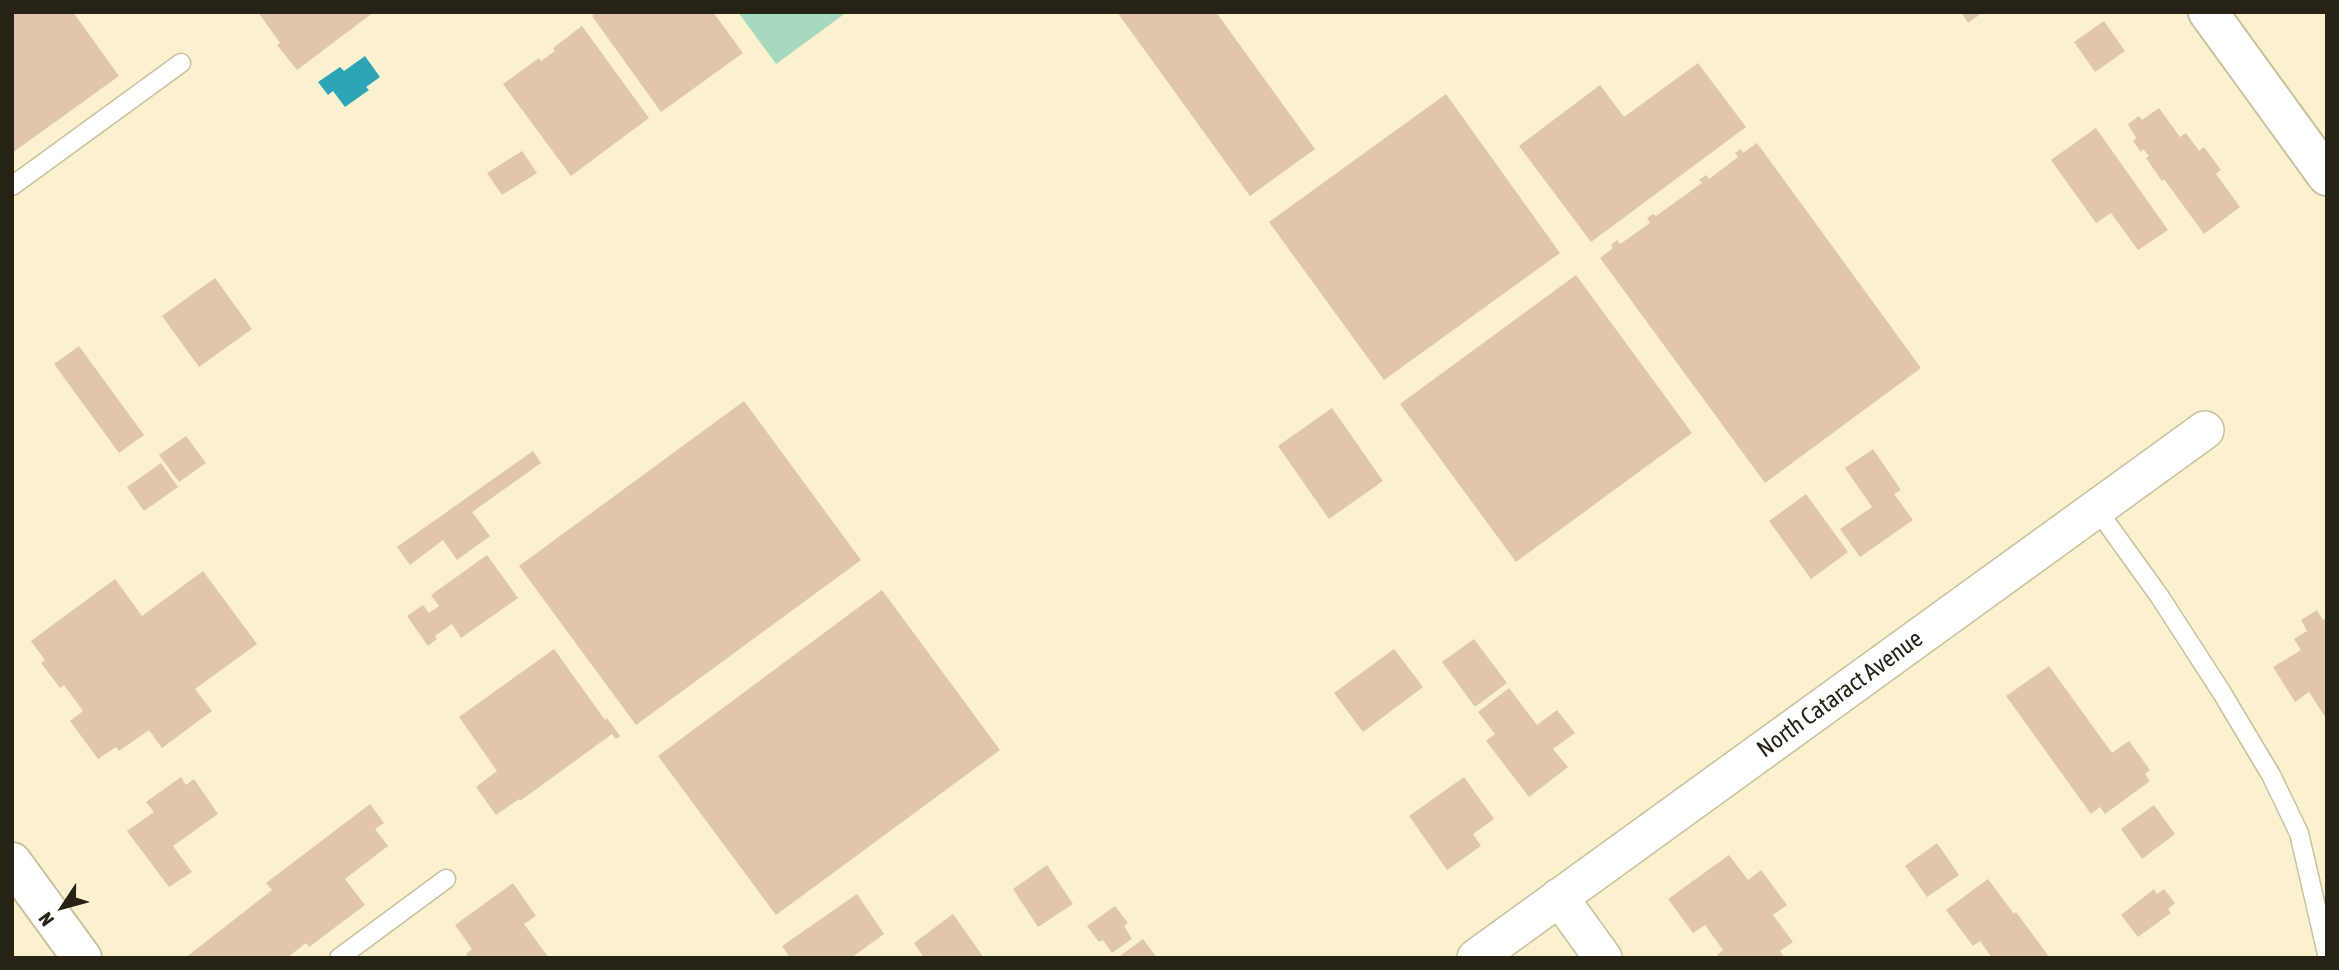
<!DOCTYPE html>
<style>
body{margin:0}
#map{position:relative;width:2339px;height:970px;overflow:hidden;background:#fbf1ce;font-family:"Asap Condensed",sans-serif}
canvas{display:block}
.frame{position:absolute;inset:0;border:14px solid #262316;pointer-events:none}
.north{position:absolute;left:28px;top:872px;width:70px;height:70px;-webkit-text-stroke:5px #fefefe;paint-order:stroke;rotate:234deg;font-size:19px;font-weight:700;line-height:28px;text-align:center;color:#262316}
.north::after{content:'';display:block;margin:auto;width:24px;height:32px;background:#262316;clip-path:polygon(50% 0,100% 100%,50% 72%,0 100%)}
</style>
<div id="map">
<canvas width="2339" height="970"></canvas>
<div class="frame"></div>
<div class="north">N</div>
</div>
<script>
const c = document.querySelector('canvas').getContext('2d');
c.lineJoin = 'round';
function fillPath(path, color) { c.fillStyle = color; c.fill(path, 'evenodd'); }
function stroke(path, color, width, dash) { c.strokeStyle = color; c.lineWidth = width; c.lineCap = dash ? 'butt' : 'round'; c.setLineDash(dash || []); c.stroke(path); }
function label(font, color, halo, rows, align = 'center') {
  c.font = font + ' "Asap Condensed",sans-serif'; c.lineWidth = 6; c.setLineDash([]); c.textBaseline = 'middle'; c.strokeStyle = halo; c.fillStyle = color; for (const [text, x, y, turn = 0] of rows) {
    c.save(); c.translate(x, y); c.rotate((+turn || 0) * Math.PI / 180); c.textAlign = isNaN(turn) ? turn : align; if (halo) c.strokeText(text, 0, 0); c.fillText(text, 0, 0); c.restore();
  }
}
const green = new Path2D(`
 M738,12h109l-71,52z`);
const water = new Path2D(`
 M365,56l15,21 -14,10 3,3 -24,17 -12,-16 -5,4 -10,-13 22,-15 4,4z`);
const building = new Path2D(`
 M12,12h61l46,64 -107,77z
 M258,12h116l-77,58 -20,-25 3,-2z
 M597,12h116l30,41 -82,59 -69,-96z
 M1117,12h99l99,137 -65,47z
 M1961,12h22l-15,11z
 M2104,21l21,30 -30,21 -21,-30z
 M582,26l67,92 -78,58 -68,-92 36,-26 2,3 14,-10 -2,-3z
 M1698,63l48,64 -155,115 -72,-96 81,-61 24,32z
 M1446,94l114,159 -176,127 -115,-158z
 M2159,108l21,29 6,-4 13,18 5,-4 17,23 -5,4 24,33 -36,27 -40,-55 -2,2 -16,-23 3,-2 -6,-7 -2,3 -8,-11 3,-3 -8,-14 11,-8 3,4z
 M2096,128l72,102 -30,20 -27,-37 -15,10 -45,-63z
 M1757,143l164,225 -156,115 -165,-225 13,-10 -2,-3 6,-5 3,4 30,-21 -3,-5 6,-4 3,2 46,-33 -3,-3 7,-5 3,4 29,-22 -3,-4 6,-4 2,4z
 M522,151l15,22 -35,22 -15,-22z
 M1576,275l116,158 -176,129 -116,-158z
 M215,278l37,51 -53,38 -37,-51z
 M79,346l65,89 -25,18 -65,-89z
 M744,401l117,159 -225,165 -117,-159z
 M1332,408l51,73 -54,38 -51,-73z
 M186,436l20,27 -27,19 -20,-27z
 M1873,449l28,41 -7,4 19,26 -53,37 -20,-28 32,-22 -27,-39z
 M533,451l8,12 -69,49 18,24 -33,24 -14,-20 -33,25 -13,-18z
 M161,463l17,24 -34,24 -17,-24z
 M1806,494l42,58 -37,27 -42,-58z
 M487,555l31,43 -57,40 -9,-14 -17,12 2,3 -9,7 -21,-30 16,-11 6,8 10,-7 -8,-11z
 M203,571l54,73 -62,45 17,22 -50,37 -13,-18 -30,21 -3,-4 -18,12 -28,-38 13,-10 -19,-26 -4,3 -19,-25 4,-3 -14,-19 84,-62 27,37z
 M882,590l118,160 -224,165 -118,-159z
 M2317,610l6,10 4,-3v103l-18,-28 -14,10 -22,-35 28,-17 -7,-11 13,-8 -6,-11z
 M1474,639l33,44 -32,24 -33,-45z
 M554,649l51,71 2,-2 13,18 -4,3 -4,-5 -92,67 -1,-2 -23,16 -20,-28 21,-16 -38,-54z
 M1394,649l29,38 -60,45 -29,-39z
 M2049,666l63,87 17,-12 21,29 -5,4 5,7 -45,33 -5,-7 -9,7 -85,-118z
 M1509,688l28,37 20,-15 18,23 -22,16 15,18 -39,30 -43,-56 9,-7 -17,-22z
 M181,777l5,8 8,-6 24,35 -45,32 19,26 -23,15 -42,-56 27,-19 -8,-10z
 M1464,777l30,42 -21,15 8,12 -34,24 -38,-54z
 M370,804l14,19 -9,6 13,17 -43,33 20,26 -56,42 -3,-4 -19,15h-102l87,-68 -6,-7z
 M2154,805l21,29 -33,25 -21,-30z
 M1937,843l22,32 -32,22 -22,-31z
 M1729,855l19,25 13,-10 26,35 -14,10 20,27 -13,9 5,7h-66l-2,-3 6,-5 -18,-25 -12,8 -25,-34z
 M1047,865l26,39 -35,23 -25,-38z
 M1988,879l26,35 2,-2 34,46h-58l-12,-17 -7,5 -27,-36z
 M513,883l23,33 -12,8 25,34h-81l-2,-4 6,-5 -17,-24z
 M2154,889l3,5 7,-5 11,14 -7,6 3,4 -33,24 -17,-22z
 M857,894l27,40 -33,24h-61l-8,-12z
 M1115,906l13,17 -4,3 8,13 -20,14 -9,-13 -4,2 -12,-16z
 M953,914l31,44h-60l-10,-15z
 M1143,939l14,19h-40z`);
const service = new Path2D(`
 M12,186l169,-123
 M2096,508l64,89 62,96 49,82 28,58 28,121
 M339,958l107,-79`);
const minor = new Path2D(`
 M1559,897l44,61
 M1476,958l729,-528`);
const tertiary = new Path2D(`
 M12,862l70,96`);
const secondary = new Path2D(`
 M2208,12l119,164`);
const streetNames = [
 ["North Cataract Avenue",1840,694,-36]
];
fillPath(green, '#a7d9bf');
fillPath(water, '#2ea5b7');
fillPath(building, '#e0c6ab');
stroke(service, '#c9c09e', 21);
stroke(minor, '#c9c09e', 40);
stroke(tertiary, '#c9c09e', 42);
stroke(secondary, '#c9c09e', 42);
stroke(service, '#fff', 18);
stroke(minor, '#fff', 37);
stroke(tertiary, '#fff', 38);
stroke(secondary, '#fff', 38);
label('24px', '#262316', '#fefefe', streetNames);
</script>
